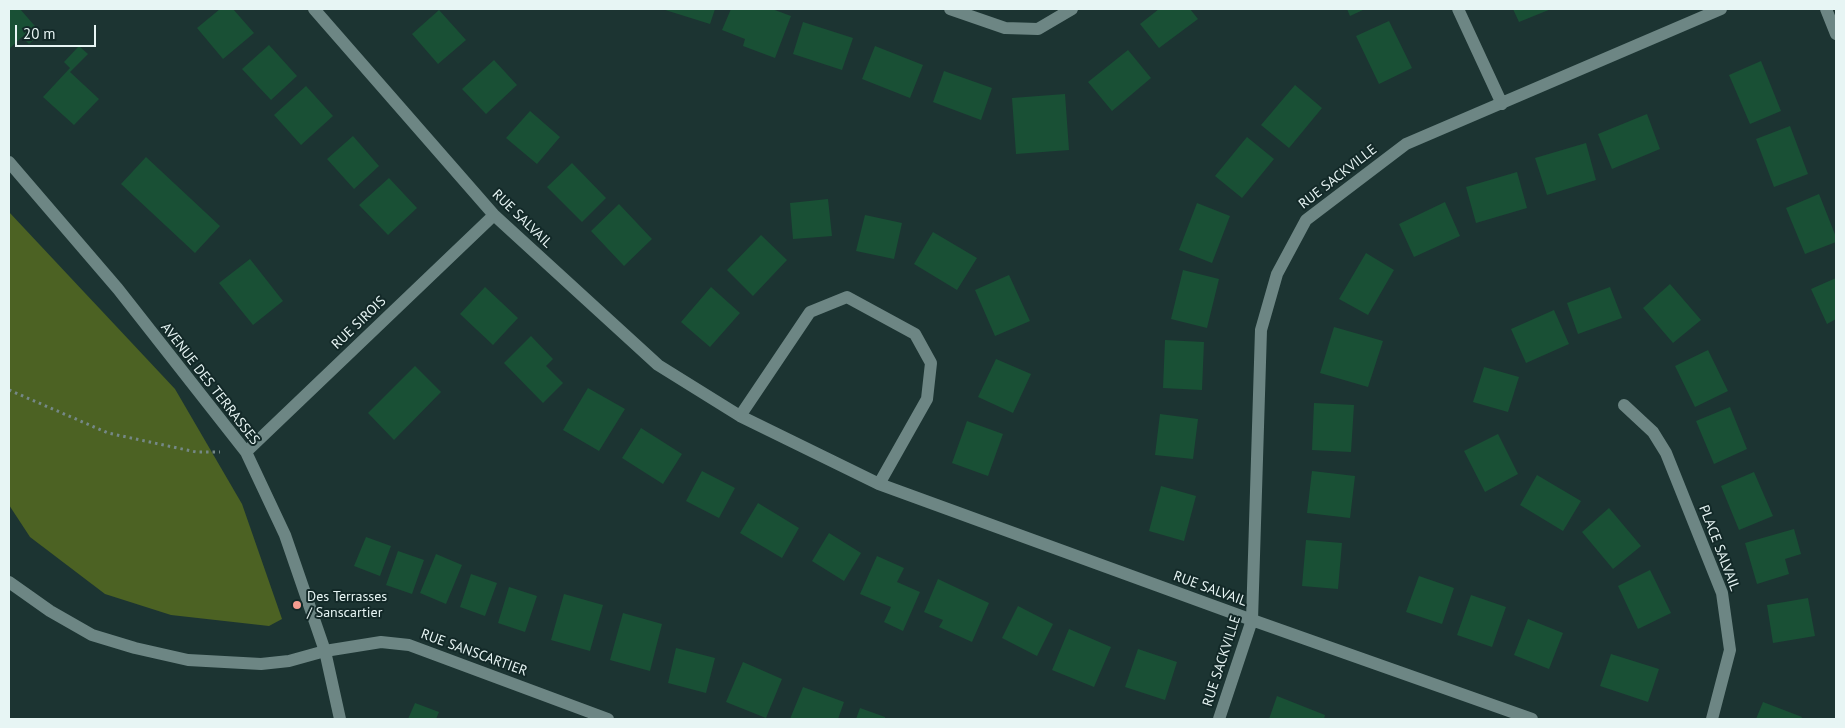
<!DOCTYPE html>
<style>
body{margin:0}
#map{position:relative;width:1845px;height:728px;overflow:hidden;background:#1c3432;font-family:"PT Sans",sans-serif}
canvas{display:block}
.frame{position:absolute;inset:0;border:10px solid #e7f5f4;pointer-events:none}
.scale{position:absolute;left:15px;top:25px;width:81px;height:22px;box-sizing:border-box;border:2px solid #e7f5f4;border-top:0;padding-left:6px;font-size:15px;line-height:18px;white-space:nowrap;color:#e7f5f4;-webkit-text-stroke:4px #132928;paint-order:stroke}
</style>
<div id="map">
<canvas width="1845" height="728"></canvas>
<div class="frame"></div>
<div class="scale">20 m</div>
</div>
<script>
const c = document.querySelector('canvas').getContext('2d');
c.lineJoin = 'round';
function fillPath(path, color) { c.fillStyle = color; c.fill(path, 'evenodd'); }
function stroke(path, color, width, dash) { c.strokeStyle = color; c.lineWidth = width; c.lineCap = dash ? 'butt' : 'round'; c.setLineDash(dash || []); c.stroke(path); }
function label(font, color, halo, rows, align = 'center') {
  c.font = font + ' "PT Sans",sans-serif'; c.lineWidth = 4; c.setLineDash([]); c.textBaseline = 'middle'; c.strokeStyle = halo; c.fillStyle = color; for (const [text, x, y, turn = 0] of rows) {
    c.save(); c.translate(x, y); c.rotate((+turn || 0) * Math.PI / 180); c.textAlign = isNaN(turn) ? turn : align; if (halo) c.strokeText(text, 0, 0); c.fillText(text, 0, 0); c.restore();
  }
}
const green = new Path2D(`
 M9,212l166,177 67,115 40,115 -13,7 -98,-11 -66,-21 -75,-57 -21,-32z`);
const building = new Path2D(`
 M9,9h11l21,24 -12,11 -7,-7 -13,12z
 M220,9h13l21,24 -31,26 -26,-31z
 M662,9h53l-5,15z
 M731,9h41l19,7 -16,42 -32,-12 2,-7 -23,-9z
 M1159,9h31l8,10 -39,29 -19,-24z
 M1347,9h18l-15,7z
 M1513,9h38l-32,13z
 M439,10l27,30 -28,24 -26,-30z
 M1389,21l23,47 -33,16 -23,-48z
 M803,22l50,16 -11,32 -49,-16z
 M269,45l28,31 -26,24 -29,-31z
 M79,46l9,8 -18,18 29,27 -25,26 -31,-28 27,-29 -6,-6z
 M875,46l48,19 -13,33 -48,-19z
 M1128,50l23,28 -39,33 -24,-29z
 M494,60l23,25 -31,29 -24,-25z
 M1761,61l20,50 -31,13 -21,-49z
 M944,71l48,17 -11,32 -48,-18z
 M1295,85l27,23 -33,40 -28,-23z
 M306,86l27,30 -32,29 -27,-30z
 M1065,94l4,56 -53,4 -4,-56z
 M530,111l30,26 -23,27 -31,-26z
 M1647,114l13,35 -48,20 -14,-35z
 M1790,126l18,48 -34,13 -18,-48z
 M353,136l26,30 -25,23 -27,-30z
 M1247,137l27,22 -32,39 -27,-22z
 M1586,143l10,37 -49,15 -12,-37z
 M146,157l74,69 -25,27 -74,-69z
 M572,163l34,35 -24,24 -35,-35z
 M1517,172l10,36 -51,15 -10,-36z
 M389,178l28,30 -29,27 -29,-30z
 M1819,194l17,43v5l-31,12 -19,-46z
 M828,199l4,37 -39,3 -3,-36z
 M1445,202l15,34 -46,21 -15,-33z
 M1197,203l33,13 -18,47 -33,-13z
 M619,204l33,35 -28,27 -33,-35z
 M865,215l37,8 -8,36 -38,-8z
 M933,232l44,26 -20,32 -43,-26z
 M761,235l26,25 -34,36 -26,-26z
 M1366,253l28,17 -26,45 -29,-16z
 M250,259l33,42 -30,24 -34,-42z
 M1183,270l36,9 -12,49 -36,-9z
 M1009,275l21,46 -35,15 -20,-46z
 M1836,278v41l-9,5 -16,-35z
 M1670,284l31,36 -28,23 -30,-35z
 M485,287l33,31 -25,27 -33,-31z
 M711,287l29,26 -30,34 -29,-25z
 M1610,287l12,31 -44,16 -11,-31z
 M1554,310l15,34 -43,19 -15,-34z
 M1334,327l49,14 -15,46 -48,-14z
 M531,336l22,23 -7,7 17,17 -20,20 -39,-40z
 M1165,340l39,2 -2,48 -39,-2z
 M1708,350l20,41 -33,16 -20,-41z
 M996,359l35,15 -18,39 -35,-16z
 M415,366l26,26 -47,48 -26,-27z
 M1484,367l35,10 -11,35 -35,-10z
 M588,388l37,21 -26,42 -36,-21z
 M1314,403l40,2 -3,47 -39,-2z
 M1730,407l17,42 -33,15 -18,-43z
 M1160,414l38,5 -5,40 -38,-4z
 M967,421l36,13 -15,42 -36,-13z
 M641,428l41,26 -19,30 -41,-26z
 M1498,434l20,40 -33,18 -21,-41z
 M702,471l33,17 -16,30 -33,-17z
 M1312,471l43,5 -5,42 -43,-5z
 M1754,472l19,44 -34,14 -18,-44z
 M1537,475l44,26 -18,30 -43,-26z
 M1161,486l35,10 -12,45 -35,-10z
 M758,503l41,25 -17,30 -42,-25z
 M1609,508l32,38 -28,23 -31,-37z
 M1794,529l7,25 -16,5 4,15 -32,10 -12,-41z
 M829,533l32,20 -17,28 -32,-20z
 M366,537l25,9 -11,30 -26,-10z
 M1306,540l36,3 -4,46 -36,-3z
 M398,551l26,9 -12,34 -26,-9z
 M436,554l26,11 -16,39 -26,-11z
 M877,556l27,12 -7,14 23,10 -17,39 -19,-9 7,-15 -31,-13z
 M1650,570l21,43 -33,16 -20,-43z
 M471,574l26,9 -12,33 -25,-9z
 M1419,576l35,12 -12,36 -36,-12z
 M938,579l51,24 -17,39 -33,-15 4,-7 -19,-8z
 M509,587l28,9 -12,36 -27,-9z
 M564,594l39,11 -13,46 -39,-11z
 M1471,595l35,12 -14,40 -35,-12z
 M1808,598l7,38 -42,7 -6,-38z
 M1018,606l35,18 -16,32 -35,-18z
 M623,613l39,11 -12,47 -40,-11z
 M1528,619l35,14 -14,36 -35,-14z
 M1069,629l42,18 -17,40 -42,-17z
 M676,648l39,10 -9,35 -38,-10z
 M1138,649l39,13 -12,38 -40,-13z
 M1611,654l48,15 -11,33 -48,-16z
 M743,662l39,17 -16,39 -40,-16z
 M803,687l41,15 -6,17h-48z
 M1277,696l48,19 -1,4h-55z
 M1763,702l39,15 -1,2h-45z
 M415,703l24,9 -3,7h-28z
 M860,708l25,9v2h-29z`);
const path = new Path2D(`
 M9,390l99,43 88,19h24`);
const minor = new Path2D(`
 M314,9l180,206 164,150 82,51 139,68 373,136 280,99
 M950,9l55,19 33,1 34,-20
 M1458,9l44,95
 M1826,9l10,25
 M9,162l109,127 128,163 39,83 40,116 15,68
 M1624,405l29,27 13,21 56,140 8,57 -18,69
 M740,416l70,-104 37,-15 68,37 16,29 -4,36 -48,85
 M246,452l248,-237
 M9,582l41,29 42,24 43,13 53,12 73,4 28,-3 36,-10 56,-9 28,3 199,74
 M1219,719l33,-99 9,-290 16,-56 29,-54 100,-76 315,-135`);
const markers = [
 [297,605,5,"#f59d90"]
];
const streetNames = [
 ["RUE SACKVILLE",1338,177,-38],
 ["RUE SALVAIL",522,219,44],
 ["RUE SIROIS",359,323,-44],
 ["AVENUE DES TERRASSES",210,384,52],
 ["PLACE SALVAIL",1719,548,69],
 ["RUE SALVAIL",1210,589,20],
 ["RUE SANSCARTIER",474,653,20],
 ["RUE SACKVILLE",1222,661,-72]
];
const poiNames = [
 ["Des Terrasses",307,597],
 ["/ Sanscartier",307,613]
];
fillPath(green, '#4c6223');
fillPath(building, '#195035');
stroke(path, '#758887', 3, [2.5, 4]);
stroke(minor, '#6d8684', 12);
for (const [x, y, r, color] of markers) { const dot = new Path2D(); dot.arc(x, y, r, 0, 2 * Math.PI); c.fillStyle = color; c.fill(dot); stroke(dot, '#132928', 2); }
label('14px', '#e7f5f4', '#132928', streetNames);
label('14px', '#e7f5f4', '#132928', poiNames, 'left');
</script>
